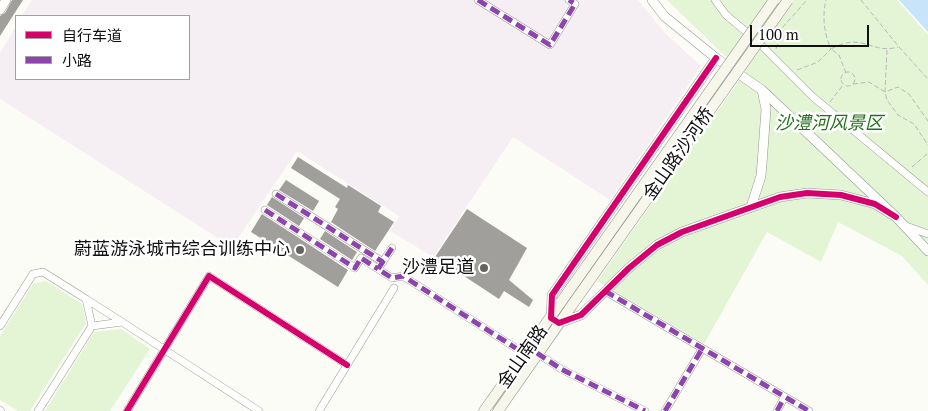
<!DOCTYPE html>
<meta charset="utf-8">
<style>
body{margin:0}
#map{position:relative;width:928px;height:411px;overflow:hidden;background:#fcfcf7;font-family:"PT Serif","Noto Sans SC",serif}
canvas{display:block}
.legend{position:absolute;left:15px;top:15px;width:175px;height:65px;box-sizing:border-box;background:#fff;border:1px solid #a0a0a0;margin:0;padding:6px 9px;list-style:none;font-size:15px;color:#111}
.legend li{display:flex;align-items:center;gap:10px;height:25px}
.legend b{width:25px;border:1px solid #a0a0a0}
.scale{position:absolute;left:750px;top:25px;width:119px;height:22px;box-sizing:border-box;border:2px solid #111;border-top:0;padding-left:6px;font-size:15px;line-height:18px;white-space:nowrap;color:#111;-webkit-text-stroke:4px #fff;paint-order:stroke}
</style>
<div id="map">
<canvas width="928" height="411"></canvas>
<ul class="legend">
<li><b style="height:6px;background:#d6006c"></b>自行车道</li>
<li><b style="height:6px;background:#8e44ad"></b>小路</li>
</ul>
<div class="scale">100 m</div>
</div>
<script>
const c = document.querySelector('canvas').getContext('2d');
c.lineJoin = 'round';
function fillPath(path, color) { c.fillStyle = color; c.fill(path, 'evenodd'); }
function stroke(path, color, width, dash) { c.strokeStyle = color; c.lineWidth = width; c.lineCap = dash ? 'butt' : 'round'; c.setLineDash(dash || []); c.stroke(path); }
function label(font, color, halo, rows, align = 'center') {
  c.font = font + ' "PT Serif","Noto Sans SC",serif'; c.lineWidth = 5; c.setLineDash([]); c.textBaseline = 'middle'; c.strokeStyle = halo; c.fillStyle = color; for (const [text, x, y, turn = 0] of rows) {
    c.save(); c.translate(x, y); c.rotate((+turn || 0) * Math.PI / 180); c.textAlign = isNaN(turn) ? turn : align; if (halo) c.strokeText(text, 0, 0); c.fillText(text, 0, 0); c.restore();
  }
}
const industrial = new Path2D(`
 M32,0h606l28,34 35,32 -91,134 -97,-63 -80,120 -43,-26 9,-15 -102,-65 -65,96 -232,-148v-46l16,-27v53h173v-63h-167z`);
const green = new Path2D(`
 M667,0h230l31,35v250l-26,-29 -64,-34 -17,40 -54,-30 -63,112 -107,-63 149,-210 -22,-16z
 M46,281l36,23 4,19 -56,88h-12l-18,-11v-64l33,-52z
 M121,329l29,20 -40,62h-65l49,-79z`);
const water = new Path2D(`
 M899,0h29v32z`);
const building = new Path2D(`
 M12,0h11l-23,36v-20l5,-3z
 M298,157l49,31 1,-3 33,21 -3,6 16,10 -19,29 -44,-29 7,-13 -3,-2 5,-8 -49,-31z
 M286,180l33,21 -6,10 -34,-21z
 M272,197l32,21 -5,8 -32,-21z
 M467,209l60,39 -18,32 24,20 -4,7 -25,-16 -5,8 -64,-42z
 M262,214l86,56 -10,17 -87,-55z
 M325,231l32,21 -5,8 -32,-21z`);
const path = new Path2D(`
 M861,0l38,47 29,32
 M776,49l6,-21 25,-28
 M887,50l-2,42 13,-5 11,7 19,27
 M797,70l21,-8 13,-13c-7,-15 -9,-33 -5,-49
 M841 79a7 7 0 1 1 14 0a7 7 0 1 1-14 0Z
 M846,73l-7,-18 -8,-6c32,-18 41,6 67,-2
 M853,84l16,-2 16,10 2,8 11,15 16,9 14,21
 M830,102l13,-17
 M912,167l16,-14`);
const minor = new Path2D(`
 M478,0l72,45 25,-41 -6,-4
 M715,0l11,15 24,20
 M758,42l55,55 115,95
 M276,194l107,68
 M265,210l90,58 6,-10 17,11
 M906,226l22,8
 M392,248l-14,21 14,9 11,-2 122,78
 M605,291l204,120
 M86,299l36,23
 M0,326l33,-52 10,-2 43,27 6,27
 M537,353l24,16 84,42
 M0,410l1,1
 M38,411l54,-85 30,-4 137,89
 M127,411l82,-135 138,89
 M319,411l75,-123
 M665,411l37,-62
 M777,411l7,-13`);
const tertiary = new Path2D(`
 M652,0l12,16 52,42 46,32 134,127 32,34
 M0,10l6,-10
 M716,58l-164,237 -1,23 8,5 22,-8 48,-47 28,-23 25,-13 98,-35 27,-4 34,2 34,9 21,13
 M751,207l10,-31 2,-25 3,-42 -4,-19`);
const secondary = new Path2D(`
 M484,411l77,-109
 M498,411l72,-103`);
const secondaryBridge = new Path2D(`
 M561,302l213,-302
 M570,308l218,-308`);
const quiet = new Path2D(`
 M478,0l72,45 25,-41 -6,-4
 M276,194l107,68
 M265,210l90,58 6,-10 17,11
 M392,248l-14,21 14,9 11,-2 122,78
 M605,291l204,120
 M537,353l24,16 84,42
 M665,411l37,-62
 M777,411l7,-13`);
const cycleway = new Path2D(`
 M716,58l-164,237 -1,23 8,5 22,-8 48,-47 28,-23 25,-13 98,-35 27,-4 34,2 34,9 21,13
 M127,411l82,-135 138,89`);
const markers = [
 [300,250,5,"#636362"],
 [484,268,5,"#636362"]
];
const parkNames = [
 ["沙澧河风景区",829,124]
];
const streetNames = [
 ["金山路沙河桥",679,154,-55],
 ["金山南路",523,357,-55]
];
const poiNames = [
 ["蔚蓝游泳城市综合训练中心",290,250],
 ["沙澧足道",474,268]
];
fillPath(industrial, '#f5eff3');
fillPath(green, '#e3f5d4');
fillPath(water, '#c8e4fb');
fillPath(building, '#a19f9b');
stroke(minor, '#979795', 8);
stroke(tertiary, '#979795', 10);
stroke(secondary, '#8d8d8b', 11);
stroke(path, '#b9b9b8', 1, [5, 2.5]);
stroke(minor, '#fffffe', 7);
stroke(tertiary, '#fffffe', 9);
stroke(secondary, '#f6f6eb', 10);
stroke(secondaryBridge, '#8d8d8b', 11, []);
stroke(secondaryBridge, '#f6f6eb', 10);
stroke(quiet, '#8e44ad', 5, [10, 5]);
stroke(cycleway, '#d6006c', 6);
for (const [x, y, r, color] of markers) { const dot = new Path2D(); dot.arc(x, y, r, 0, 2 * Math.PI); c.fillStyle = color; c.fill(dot); stroke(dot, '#fff', 2); }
label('italic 18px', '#217118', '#fff', parkNames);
label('18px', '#111', '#fff', streetNames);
label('18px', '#111', '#fff', poiNames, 'right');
</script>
